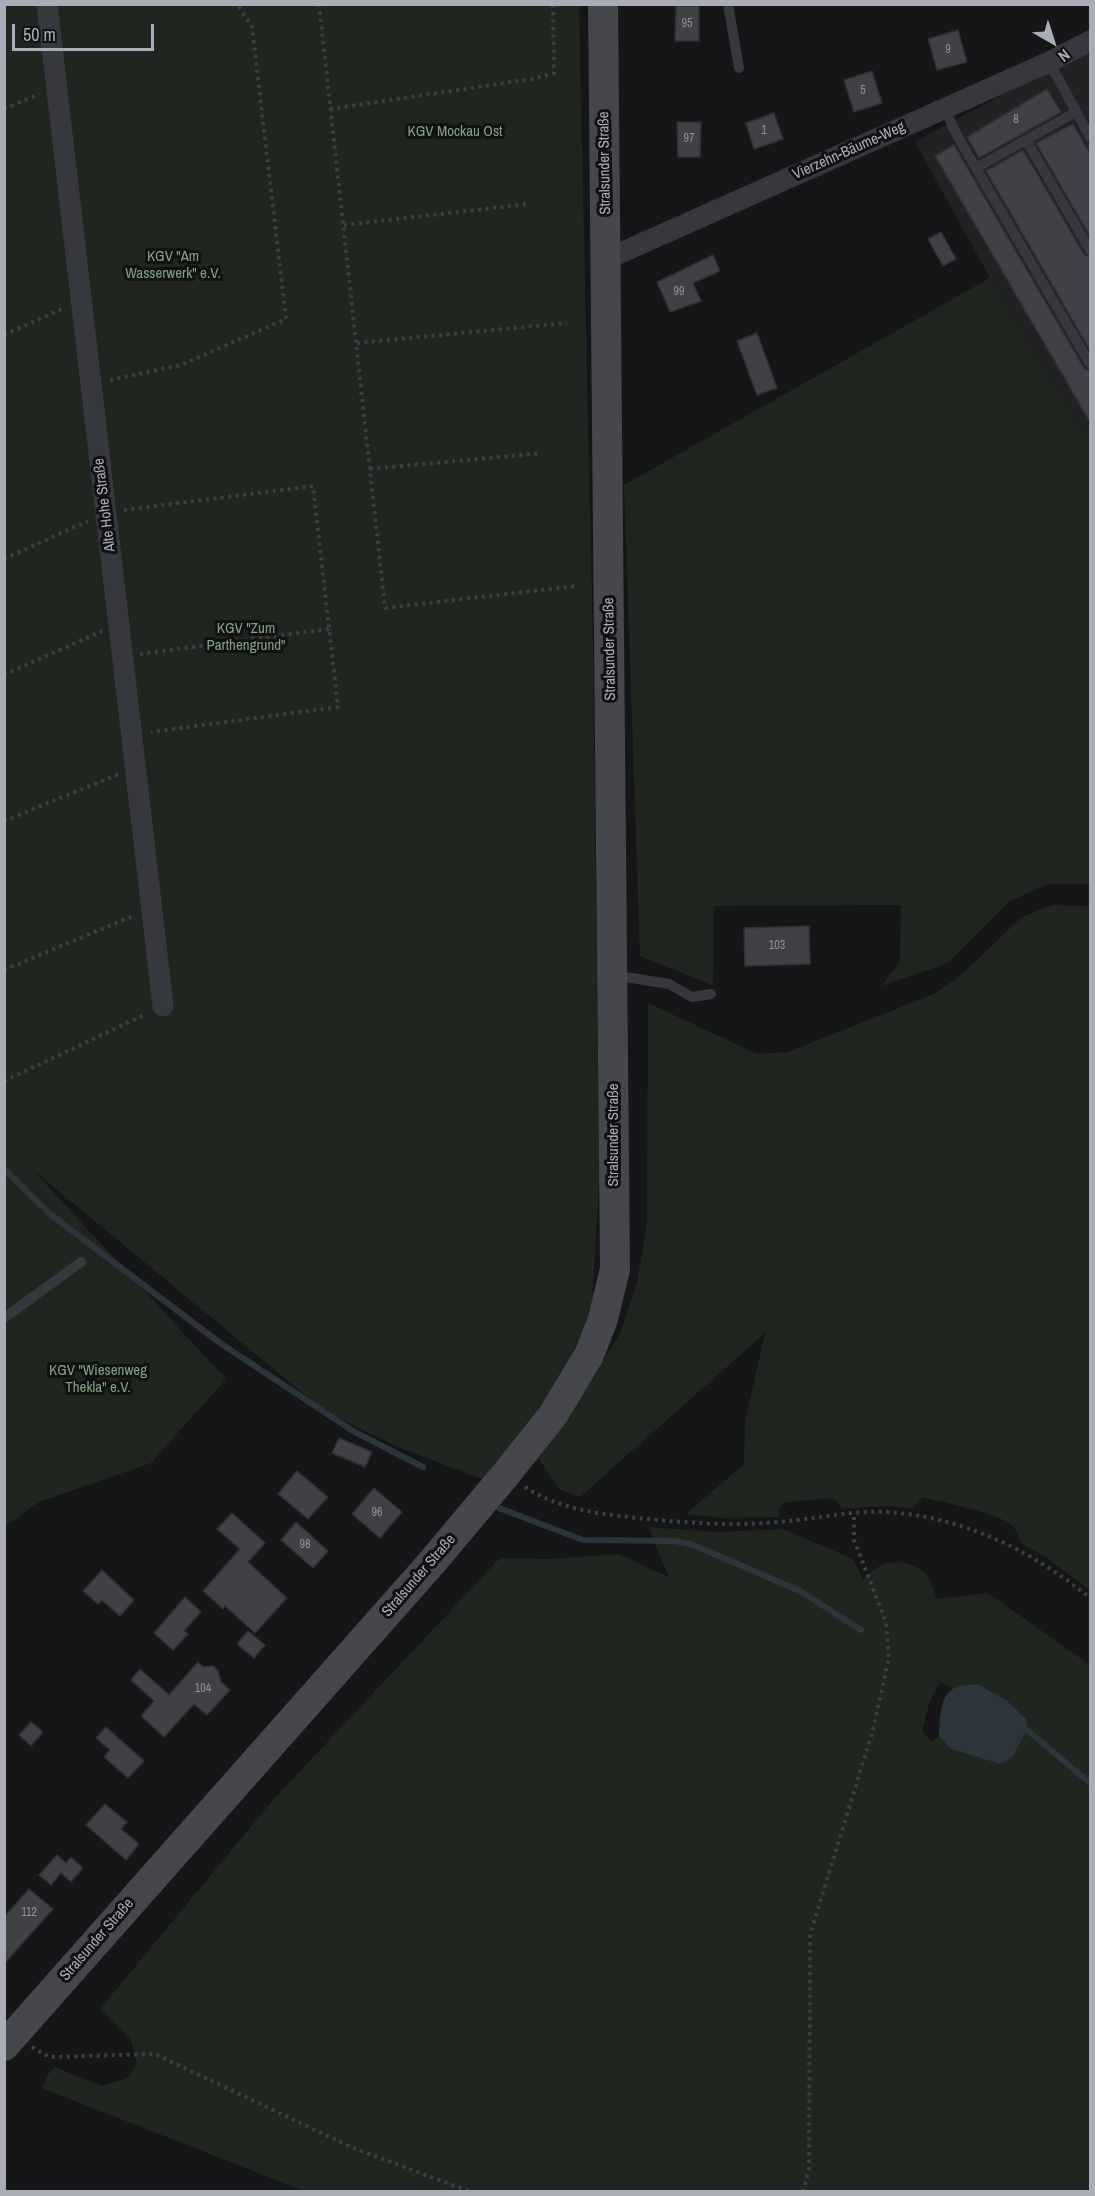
<!DOCTYPE html>
<meta charset="utf-8">
<style>
body{margin:0}
#map{position:relative;width:1095px;height:2196px;overflow:hidden;background:#161618;font-family:"Archivo Narrow",sans-serif}
canvas{display:block}
.frame{position:absolute;inset:0;border:6px solid #a8adb8;pointer-events:none}
.north{position:absolute;left:1023px;top:12px;width:60px;height:60px;-webkit-text-stroke:4px #111113;paint-order:stroke;rotate:141deg;font-size:16px;font-weight:700;line-height:24px;text-align:center;color:#a8adb8}
.north::after{content:'';display:block;margin:auto;width:21px;height:27px;background:#a8adb8;clip-path:polygon(50% 0,100% 100%,50% 72%,0 100%)}
.scale{position:absolute;left:12px;top:24px;width:142px;height:27px;box-sizing:border-box;border:3px solid #a8adb8;border-top:0;padding-left:8px;font-size:18px;line-height:21px;white-space:nowrap;color:#a8adb8;-webkit-text-stroke:4px #111113;paint-order:stroke}
</style>
<div id="map">
<canvas width="1095" height="2196"></canvas>
<div class="frame"></div>
<div class="north">N</div>
<div class="scale">50 m</div>
</div>
<script>
const c = document.querySelector('canvas').getContext('2d');
c.lineJoin = 'round';
function fillPath(path, color) { c.fillStyle = color; c.fill(path, 'evenodd'); }
function stroke(path, color, width, dash) { c.strokeStyle = color; c.lineWidth = width; c.lineCap = dash ? 'butt' : 'round'; c.setLineDash(dash || []); c.stroke(path); }
function label(font, color, halo, rows, align = 'center') {
  c.font = font + ' "Archivo Narrow",sans-serif'; c.lineWidth = 6; c.setLineDash([]); c.textBaseline = 'middle'; c.strokeStyle = halo; c.fillStyle = color; for (const [text, x, y, turn = 0] of rows) {
    c.save(); c.translate(x, y); c.rotate((+turn || 0) * Math.PI / 180); c.textAlign = isNaN(turn) ? turn : align; if (halo) c.strokeText(text, 0, 0); c.fillText(text, 0, 0); c.restore();
  }
}
const built = new Path2D(`
 M1090,47v394l-100,-163 -75,-136z`);
const green = new Path2D(`
 M4,5h575l14,642 6,537 -7,120 -14,37 -18,37 -38,55 -40,46 -84,-32 -75,-37 -291,-241 194,210 -75,84 -112,39 -34,24z
 M990,278l100,163v443h-42l-38,17 -62,62 -67,23 19,-24 1,-57 -187,1 -1,79 -73,-29 -16,-471z
 M1053,905l37,1v684l-43,-32 -26,-15c-3,-8 -5,-15 -12,-20 -17,-11 -64,-20 -86,-26l-11,11 -25,-2 -45,3 -5,-8 -8,-3 -47,5 -3,6v8l-56,1 -37,-4 58,-50 1,-42 20,-89 -185,164 -21,-8 -21,-31 22,-29 60,-95 17,-51 10,-61 1,-219 109,51 31,-2 146,-58 27,-19 61,-58z
 M648,1527l69,5 66,-3 70,30 10,21c16,-20 40,-25 62,-7 6,5 9,19 12,26l51,-6 102,72v526h-786l-262,-103 7,-15 6,-6 47,19 26,-8 9,-15 -6,-23 -31,-31 173,-209 227,-242 51,1 67,-5 51,23zM940,1682l12,6 25,-4 50,46 -15,27 -12,7 -48,-15 -13,-13 -8,6 -9,-11 8,-30z`);
const water = new Path2D(`
 M977,1684l29,16 20,19 1,11 -15,28 -12,6 -49,-15 -12,-13c1,-13 0,-41 15,-48 6,-3 16,-3 23,-4z`);
const stream = new Path2D(`
 M4,1169l46,45 170,129 133,88 70,36
 M499,1508l84,32 91,1 17,3 109,47 61,39
 M1027,1730l63,53`);
const building = new Path2D(`
 M676,6h23v35h-24z
 M958,30l9,32 -30,8 -9,-31z
 M872,71l10,32 -28,9 -10,-32z
 M1047,89l14,23 -82,46 -12,-21z
 M774,113l9,26 -29,10 -8,-26z
 M677,122h24l-1,35h-22z
 M1073,124l17,30v82l-54,-93z
 M954,145l130,223 6,3v51l-155,-266z
 M1023,150l61,104 6,3v93l-104,-179z
 M941,232l15,27 -13,7 -15,-27z
 M713,255l7,16 -27,12 8,18 -31,11 -13,-30z
 M757,333l20,55 -20,7 -20,-54z
 M809,926l1,38 -65,2 -1,-38z
 M339,1438l33,14 -7,15 -33,-14z
 M297,1471l31,26 -20,22 -30,-25z
 M374,1488l28,24 -22,26 -28,-24z
 M232,1513l33,30 -17,19 39,36 -32,35 -30,-27 -2,3 -20,-18 37,-42 -23,-20z
 M296,1522l32,29 -15,17 -32,-28z
 M102,1570l32,30 -14,16 -18,-16 -4,4 -15,-13z
 M185,1597l16,15 -17,19 4,3 -15,16 -19,-17z
 M248,1631l17,14 -11,13 -17,-14z
 M198,1662l6,5 9,-1 5,5 3,11 9,8 -23,25 -13,-11 -30,33 -23,-21 13,-15 -23,-21 9,-11 29,26z
 M31,1722l12,10 -12,14 -12,-11z
 M106,1727l38,34 -16,17 -24,-21 6,-7 -14,-12z
 M105,1804l22,18 -6,7 18,15 -13,16 -40,-35z
 M57,1855l9,8 5,-6 12,11 -12,14 -10,-9 -10,12 -12,-10z
 M29,1889l24,20 -49,55v-47z`);
const path = new Path2D(`
 M319,4l66,604 192,-22
 M4,109l35,-15
 M330,109l202,-30 22,-6 -1,-69
 M344,225l184,-21
 M4,335l60,-27
 M357,343l210,-20
 M110,380l71,-15 105,-46 -34,-292 -15,-23
 M370,469l172,-16
 M124,510l189,-24 25,221 -187,25
 M4,559l84,-38
 M140,654l189,-25
 M4,675l98,-44
 M4,821l115,-47
 M4,970l131,-55
 M4,1081l142,-67
 M525,1487c33,22 74,27 113,31 48,5 93,8 141,4 36,-3 73,-12 109,-10 75,5 145,39 202,86
 M32,2047l17,10 106,-3 196,93 120,45
 M803,2192l6,-24 1,-233 63,-205 16,-72 -3,-36 -32,-82v-27`);
const lane = new Path2D(`
 M728,4l11,64
 M1049,62l41,75
 M944,108l15,31 131,225
 M1026,140l64,110
 M976,168l100,-56
 M613,975l56,9 23,13 19,-3
 M4,1318l77,-56`);
const street = new Path2D(`
 M47,4l116,1002
 M607,259l442,-197 41,-21`);
const secondary = new Path2D(`
 M4,2046l430,-486 72,-86 47,-59 36,-60 14,-36 12,-50 -12,-1265`);
const numberNames = [
 ["95",687,24],
 ["9",948,50],
 ["5",863,91],
 ["8",1016,120],
 ["1",764,131],
 ["97",689,139],
 ["99",679,292],
 ["103",777,946],
 ["96",377,1513],
 ["98",305,1545],
 ["104",203,1689],
 ["112",29,1913]
];
const parkNames = [
 ["KGV Mockau Ost",455,132],
 ["KGV \"Am",173,257],
 ["Wasserwerk\" e.V.",173,274],
 ["KGV \"Zum",246,629],
 ["Parthengrund\"",246,646],
 ["KGV \"Wiesenweg",98,1371],
 ["Thekla\" e.V.",98,1388]
];
const streetNames = [
 ["Vierzehn-Bäume-Weg",849,151,-24],
 ["Stralsunder Straße",605,163,-91],
 ["Alte Hohe Straße",105,505,-97],
 ["Stralsunder Straße",610,649,-91],
 ["Stralsunder Straße",614,1135,-90],
 ["Stralsunder Straße",419,1576,-49],
 ["Stralsunder Straße",97,1940,-49]
];
fillPath(built, '#222225');
fillPath(green, '#1e261f');
fillPath(water, '#2c353c');
stroke(stream, '#2c353c', 6);
fillPath(building, '#404145');
stroke(building, '#303034', 1.5);
stroke(path, '#3d3f44', 4, [3, 4.5]);
stroke(lane, '#37383d', 10);
stroke(street, '#37383d', 21);
stroke(secondary, '#45474d', 30);
label('12px', '#8e929b', null, numberNames);
label('15px', '#7fa381', '#111113', parkNames);
label('15px', '#a8adb8', '#111113', streetNames);
</script>
